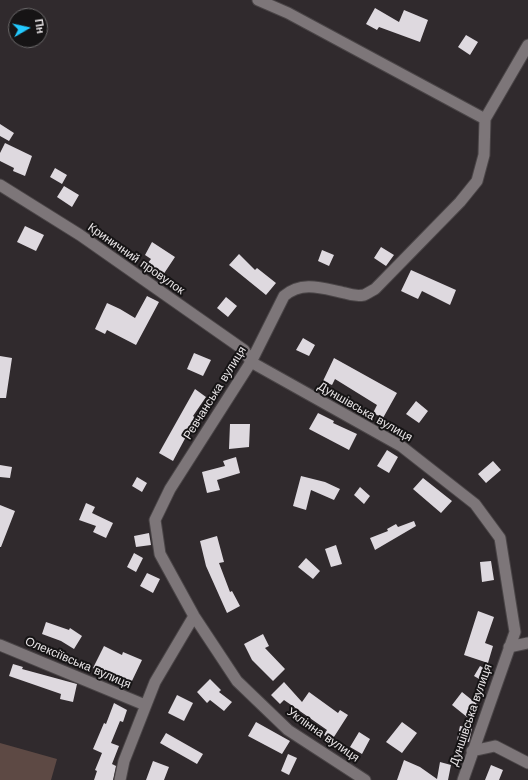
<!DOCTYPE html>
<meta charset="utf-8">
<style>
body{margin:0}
#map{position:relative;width:528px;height:780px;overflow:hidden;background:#302a2d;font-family:"Work Sans",sans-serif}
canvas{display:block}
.north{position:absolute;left:8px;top:8px;width:40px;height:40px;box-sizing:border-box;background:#161415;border:1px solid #6a6869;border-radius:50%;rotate:81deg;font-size:11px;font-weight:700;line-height:16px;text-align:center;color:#e9e5e7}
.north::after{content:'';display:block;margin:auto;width:14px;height:18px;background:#23c9fe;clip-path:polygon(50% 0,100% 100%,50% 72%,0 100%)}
</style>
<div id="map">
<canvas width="528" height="780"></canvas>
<div class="north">Пн</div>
</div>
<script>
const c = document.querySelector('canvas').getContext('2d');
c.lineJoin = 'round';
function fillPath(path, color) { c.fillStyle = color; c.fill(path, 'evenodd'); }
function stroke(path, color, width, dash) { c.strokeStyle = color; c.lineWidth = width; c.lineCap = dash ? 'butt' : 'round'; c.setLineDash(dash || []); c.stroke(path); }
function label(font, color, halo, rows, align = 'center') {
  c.font = font + ' "Work Sans",sans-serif'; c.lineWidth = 4; c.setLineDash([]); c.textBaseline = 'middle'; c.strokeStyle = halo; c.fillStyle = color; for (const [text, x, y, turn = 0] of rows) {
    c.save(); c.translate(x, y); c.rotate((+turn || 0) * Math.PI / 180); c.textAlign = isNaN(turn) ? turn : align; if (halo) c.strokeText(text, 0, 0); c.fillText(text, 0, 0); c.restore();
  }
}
const green = new Path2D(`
 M0,743l57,16 -6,21h-51z`);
const building = new Path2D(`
 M375,8l24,14 5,-12 24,10 -8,22 -41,-15 -2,3 -11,-6z
 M466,35l12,7 -8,13 -12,-8z
 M0,124l14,9 -5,8 -9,-5z
 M5,143l27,13 -7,20 -12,-5 1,-3 -14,-7v-8z
 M55,168l12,7 -5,9 -12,-7z
 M64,186l15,9 -7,12 -15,-10z
 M25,226l19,9 -8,16 -19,-9z
 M152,242l23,15 -12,18 -16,-11 4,-5 -6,-4z
 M381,247l13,8 -8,11 -12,-8z
 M322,250l12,5 -5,11 -11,-5z
 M239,254l16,16 2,-2 19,15 -10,12 -37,-30z
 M411,270l45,20 -6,15 -28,-14 -4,8 -17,-8z
 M147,296l12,6 -23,43 -29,-15 -2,4 -10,-5 12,-26 13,6 15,9z
 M226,297l11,9 -9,11 -11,-9z
 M303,338l12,7 -6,11 -13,-6z
 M194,353l17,7 -8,16 -16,-7z
 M0,356l12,2 -6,40h-6z
 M334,358l63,35 -14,25 -10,-5 4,-8 -42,-26 -3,6 -9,-4z
 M195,389l11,8 -13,19 3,2 -23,43 -14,-8z
 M416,401l12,10 -9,12 -13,-9z
 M318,413l16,8 -1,2 24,11 -8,16 -40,-21z
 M230,424h20l-1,23 -20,2z
 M387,450l11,7 -9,16 -12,-7z
 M236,457l4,16 -23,7 3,10 -13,3 -5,-21 23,-6 -2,-5z
 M493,461l8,9 -15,13 -8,-9z
 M0,465l12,2 -2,11 -10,-1z
 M301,476l24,6 15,7 -6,11 -23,-10 -5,20 -13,-4z
 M137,477l10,6 -5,9 -10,-6z
 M423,478l29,23 -11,12 -28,-24z
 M360,487l10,9 -6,8 -10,-9z
 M86,503l9,4 -3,6 21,10 -7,15 -13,-6 3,-6 -17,-6z
 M0,505l15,6 -14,36h-1z
 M414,521l2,5 -41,24 -5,-12 18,-7 -1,-2 9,-5 2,3z
 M149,533l2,12 -15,2 -2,-11z
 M217,536l7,26 -5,1 11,29 2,-1 8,15 -13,7 -21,-47 -6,-25z
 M336,545l6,19 -11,3 -6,-18z
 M134,553l9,5 -7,14 -9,-5z
 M306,558l14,13 -7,8 -15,-12z
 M491,561l3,19 -12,2 -2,-20z
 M147,573l13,6 -7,14 -13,-7z
 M478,611l16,6 -9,26 8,3 -5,17 -24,-8z
 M46,622l23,8 1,-2 12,8 -8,13 -13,-8 -19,-7z
 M263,634l6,12 -4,2 20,21 -12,12 -21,-21 -8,-16z
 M104,646l18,9 1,-3 19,8 -11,23 -27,-13 -2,3 -9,-5z
 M13,664l10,3 -1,2 55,15 -4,18 -13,-3 1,-5 -52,-18z
 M480,666l12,6 -6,11 -12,-7z
 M210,679l11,11 -2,2 13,10 -8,9 -14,-11 -3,3 -10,-11z
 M284,682l18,20 7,-10 29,21 2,-3 8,5 -16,25 -8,-5 3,-5 -43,-30 -4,4 -9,-9z
 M462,692l15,12 -10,13 -15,-12z
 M177,695l16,8 -9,18 -16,-8z
 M114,703l13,7 -4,12 -3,-1 -9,22 8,3 -7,18 4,2 -3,14h-19l3,-9 -2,-1 7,-17 -9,-4 11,-26 2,1z
 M256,722l34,19 -8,13 -34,-18z
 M402,722l15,11 -15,20 -16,-11z
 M460,726l12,2 -3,14 -12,-2z
 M359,732l11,7 -8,15 -12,-7z
 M166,733l37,21 -6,10 -37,-21z
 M288,754l9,4 -8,17 -8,-4z
 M404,760l16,7 17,12 3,-17 11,3 -3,15h-51z
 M153,761l16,6 -5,13h-18z
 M491,765l12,5 -4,10h-14z`);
const minor = new Path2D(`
 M258,0l30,13 197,106
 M0,185l80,50 164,115 7,12 150,84 74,58 25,34 15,94 -52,148
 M0,645l145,60
 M509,647l19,-4
 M472,751l23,-5 33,17
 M120,780l4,-19 31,-79 39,-66
 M365,780l-77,-50 -51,-49 -43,-65 -34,-62 -5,-34 15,-31 81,-127 33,-66c19,-16 40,-7 61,-3 6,2 13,3 19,2 3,-1 7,-4 11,-6l85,-87 17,-21 7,-26 1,-36 43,-74`);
const streetNames = [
 ["Криничний провулок",136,259,35],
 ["Ревчанська вулиця",215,393,-58],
 ["Дуншівська вулиця",365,412,30],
 ["Олексіївська вулиця",78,663,23],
 ["Дуншівська вулиця",471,715,-71],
 ["Уклінна вулиця",323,735,35]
];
fillPath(green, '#5d4944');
fillPath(building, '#ded9df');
stroke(minor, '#4a4547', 13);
stroke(minor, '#7d7679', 11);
label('12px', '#e9e5e7', '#161415', streetNames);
</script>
